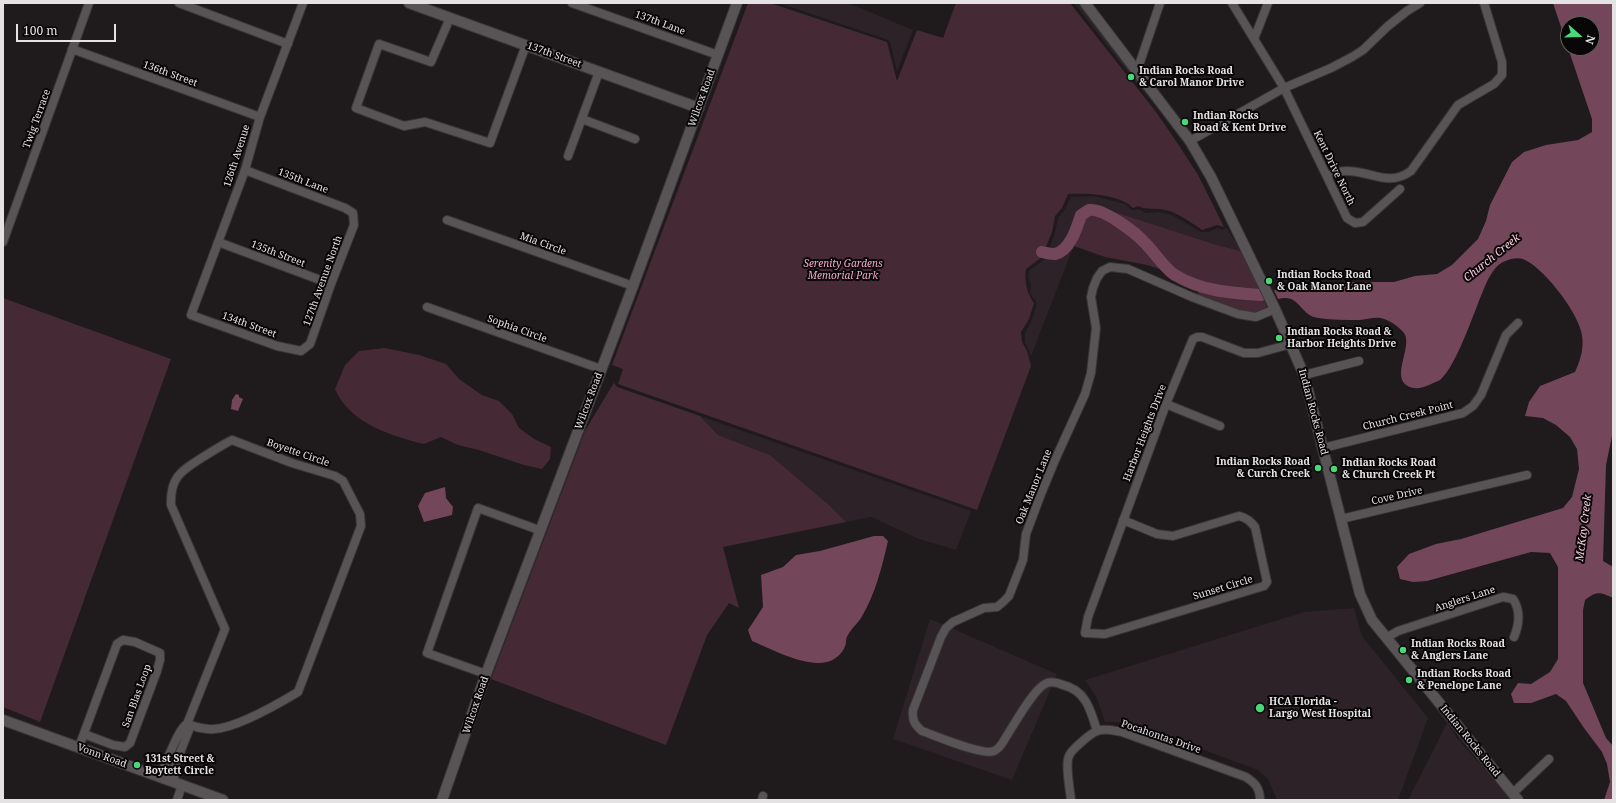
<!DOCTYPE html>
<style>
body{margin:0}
#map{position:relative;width:1616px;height:803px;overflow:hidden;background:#1f1a1c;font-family:"Noto Serif",serif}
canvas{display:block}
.frame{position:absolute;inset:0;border:4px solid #e5e2e3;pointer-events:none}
.north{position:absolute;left:1560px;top:16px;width:40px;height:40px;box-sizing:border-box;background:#080607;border:1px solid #605e5f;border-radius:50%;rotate:110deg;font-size:11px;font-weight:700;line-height:16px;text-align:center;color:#e5e2e3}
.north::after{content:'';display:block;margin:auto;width:14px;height:18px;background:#49d778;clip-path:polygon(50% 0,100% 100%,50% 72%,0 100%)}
.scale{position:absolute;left:16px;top:24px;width:100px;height:18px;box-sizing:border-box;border:2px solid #e5e2e3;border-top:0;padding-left:5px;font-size:12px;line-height:14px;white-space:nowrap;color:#e5e2e3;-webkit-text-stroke:3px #080607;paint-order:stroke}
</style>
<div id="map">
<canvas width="1616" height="803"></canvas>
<div class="frame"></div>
<div class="north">N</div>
<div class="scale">100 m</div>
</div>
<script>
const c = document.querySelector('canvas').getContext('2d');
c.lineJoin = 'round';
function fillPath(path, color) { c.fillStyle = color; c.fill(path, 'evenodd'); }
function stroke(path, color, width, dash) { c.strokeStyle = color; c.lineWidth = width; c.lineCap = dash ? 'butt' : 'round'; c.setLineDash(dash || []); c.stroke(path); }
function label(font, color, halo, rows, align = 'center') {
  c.font = font + ' "Noto Serif",serif'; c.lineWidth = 4; c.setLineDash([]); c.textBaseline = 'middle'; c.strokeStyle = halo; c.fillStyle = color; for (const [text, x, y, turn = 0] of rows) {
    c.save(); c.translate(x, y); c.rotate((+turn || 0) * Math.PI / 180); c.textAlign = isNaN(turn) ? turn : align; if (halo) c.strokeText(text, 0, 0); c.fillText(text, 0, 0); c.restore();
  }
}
const built = new Path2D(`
 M779,3h69l65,27 -16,41 -7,-29 -2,-2z
 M1074,3h4l55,70 17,27z
 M1093,196l33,8 4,5 4,1 4,-1 8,4 13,-1 13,3 29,17h8l8,-4 6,2 3,-3 15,24 -24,-6 -127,-41 -59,152 -6,-14v-9l7,-13 5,-16 -7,-11 1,-8 -3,-8 1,-6 17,-13 9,-25 3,-15 7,-9 6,-12z
 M700,416l271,95 -15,39 -37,-11 -48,-22 -25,5 -17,-17 -59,-50 -52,-20z
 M1354,608l8,28 66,82 -30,82h-121l-9,-21 -10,-9 -116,-43 -20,-5h-17l-8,-24 -12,-18 219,-68z
 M930,619l14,6 -7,11 -28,73 -1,9 4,8 9,8 61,21h13l48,-65 5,-4h4l-40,94 -119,-41z
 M951,628l106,46 -2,5 -11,1 -7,5 -44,63 -10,1 -59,-21 -8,-9 1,-8 27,-72z
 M1447,723l9,14 56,63h-104z`);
const green = new Path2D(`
 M748,3h22l117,39 10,39 20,-51 26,8 13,-35h114l86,109 20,29 22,34 26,52 -7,-2 -15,5c-13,-9 -26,-19 -42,-21 -9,-1 -14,1 -22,-3l-5,2c-13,-14 -47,-15 -65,-14l-6,14 -7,8 -3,16 -10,25 -16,12c-2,12 1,25 8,34l-5,16 -8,13 1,10 5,9 4,15 -54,144 -359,-126 5,-15 -11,-4z
 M1090,204l127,41 24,6 17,33 9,23 -13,6 -15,-3 -39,-14 -6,-11 -22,-12 -25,-8 -42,-8 -31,-11z
 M3,298l168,61 -131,363 -37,-15z
 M385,348l34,7 27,9 13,15 23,16 17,6 13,13 7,14 15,11 17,8 -1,12 -8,10 -18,-4 -45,-15 -21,-5 -17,-8 -17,7c-33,-8 -75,-21 -89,-55l10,-24 14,-14z
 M616,379l-2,4 3,4 83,29 18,19 52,20 59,50 17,17 -123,25 16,61 -10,-5 -22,32 -41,110 -175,-66 94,-248z`);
const water = new Path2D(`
 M1553,3h60v428l-7,34 -3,96 10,6v31c-13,-6 -16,-7 -28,2l-2,10v73l23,55 7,8v54h-9l6,-18 -3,-18 -5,-12 -18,-24 -18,-27 -10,-7 -25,9h-17l-3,-9 7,-11 13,1 19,-12 8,-13v-92l-8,-14 -19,-1 -104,29 -14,1 -13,-3 -3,-12 12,-13 27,-10 25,-5 102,-31 9,-11 7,-28 -2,-20 -7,-12 -14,-12 -13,-7 -18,-2 4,-14 11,-16 35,-14c6,-13 10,-27 6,-41 -5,-21 -38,-64 -58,-72 -7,-2 -13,0 -20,3 -10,5 -16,19 -20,29 -9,21 -27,76 -43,89 -3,2 -8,3 -11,5 -5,2 -10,4 -15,3 -28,-5 0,-41 -10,-55 -5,-6 -13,-12 -20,-14 -6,-3 -17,0 -24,1 -14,0 -28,0 -42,-2 -19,-3 -18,-25 -40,-19l-4,-9h12l9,-2 13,3 11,-7 13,1 2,-3h60l21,-6 22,-2 15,-9 26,-26 8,-18 4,-16 22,-43 12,-10 22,-7 32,-5 14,-8v-13l-24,-71h24v-24h-24v24z
 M236,394l3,1v2l4,2 -5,12 -7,-2 1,-9z
 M445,487l1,11 7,9 -1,8 -28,7 -6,-16 7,-13z
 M874,536h9l5,5c-6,26 -13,54 -27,77 -4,6 -10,11 -13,17 -3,4 -1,7 -3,11 -2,7 -11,15 -18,16 -23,5 -53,-12 -75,-21l-4,-11 15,-23 -2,-32 22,-8 13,-12 24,-4z`);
const river = new Path2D(`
 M1042,252c4,1 9,2 13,2 15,-3 22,-27 26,-39 2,-1 6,-4 8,-5 15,-2 47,23 57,34 8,8 20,26 29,31 26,16 56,18 86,20`);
const minor = new Path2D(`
 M179,3l109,41
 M572,3l146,52
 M1232,3l52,85 63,130 8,5 8,-1 37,-33
 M450,18l-19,44 -52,-18 -23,64 48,18 21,-4 65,21 36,-98
 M1254,39l14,-36
 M72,49l188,68
 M1137,71l23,-68
 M582,119l53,20
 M1190,141l94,-53 47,-20 21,-11 11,-7 25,-24 19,-15 13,-8
 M568,156l31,-84
 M245,170l100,38 8,5 1,12 -23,59 -21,60 -9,7 -24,-5 -86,-31 54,-145 15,-53 43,-114
 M1327,176c6,-2 12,-5 18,-5 26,-1 42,17 66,0l47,-66 36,-21 8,-9v-13l-18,-59
 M447,220l186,66
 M3,242l86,-239
 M218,242l113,42
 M427,307l174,62
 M1304,375l55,-14
 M1166,404l54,22
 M232,440l60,23 43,13 8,5 17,33 1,12 -63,166c-20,12 -62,36 -84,37 -10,1 -18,-2 -27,-5l38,-95 -54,-124c-1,-28 10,-34 32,-48 10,-6 19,-12 29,-17z
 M1323,448l140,-35 10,-7 8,-11 25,-60 12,-12
 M1341,519l186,-44
 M1123,520l34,14 16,2 66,-20c8,2 11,5 16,11l12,55 -3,4 -159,48 -20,-1 3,-16 78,-213 27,-65 4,-2h5l42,16h14l33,-9
 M1386,638l12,-7 105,-34 10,2c8,12 6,26 1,38
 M486,674l-59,-21 51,-145 61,22
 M1097,731c-6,-20 -11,-41 -34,-46 -5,-2 -13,-4 -18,-1 -12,6 -31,41 -39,53 -3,5 -6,12 -12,14 -11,5 -58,-15 -72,-20 -8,-7 -10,-11 -9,-21l28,-73 5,-9 7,-6 31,-14 13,-1 6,-5 6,-6 14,-36 3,-26 15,-40 14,-34 30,-66 6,-21 5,-45 -5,-31 2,-9 4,-10 5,-7 8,-4 18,2 64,28 46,17 18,3 19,-8
 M79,747l38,-103 6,-4 12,2 25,11v7l-3,11 -27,72 -5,4 -12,-2 -29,-11
 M159,777c7,-12 19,-49 28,-53l2,6 -15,38v14
 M1513,793l36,-34
 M177,800l5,-15
 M762,800l1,-4
 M1071,800c-1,-10 -6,-36 -2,-44 2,-6 22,-23 28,-25 8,-3 18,0 25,1l124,45c9,6 14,11 14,23`);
const tertiary = new Path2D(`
 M409,3l290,105
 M1085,3l105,138 21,36 64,132 29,66 56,219 12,26 146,180
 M3,720l220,80
 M442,800l44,-126 147,-388 104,-283`);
const markers = [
 [1131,77,4,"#49d778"],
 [1185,122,4,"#49d778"],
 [1269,281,4,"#49d778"],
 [1279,338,4,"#49d778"],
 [1318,468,4,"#49d778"],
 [1334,469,4,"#49d778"],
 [1403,650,4,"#49d778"],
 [1409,680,4,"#49d778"],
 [1260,708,5,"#49d778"],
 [137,765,4,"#49d778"]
];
const streetNames = [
 ["137th Lane",660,23,20],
 ["137th Street",554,55,20],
 ["136th Street",170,74,20],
 ["Wilcox Road",702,98,-70],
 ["Twig Terrace",37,119,-70],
 ["126th Avenue",237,156,-72],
 ["Kent Drive North",1334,168,64],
 ["135th Lane",303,181,21],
 ["Mia Circle",543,244,20],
 ["135th Street",278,254,21],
 ["127th Avenue North",323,281,-70],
 ["134th Street",249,325,20],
 ["Sophia Circle",517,329,20],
 ["Wilcox Road",589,401,-69],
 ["Indian Rocks Road",1313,412,75],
 ["Church Creek Point",1408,416,-14],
 ["Harbor Heights Drive",1145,433,-69],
 ["Boyette Circle",298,453,19],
 ["Oak Manor Lane",1034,487,-68],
 ["Cove Drive",1397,496,-13],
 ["Sunset Circle",1223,588,-17],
 ["Anglers Lane",1465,599,-18],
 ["San Blas Loop",137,696,-70],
 ["Wilcox Road",476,705,-71],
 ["Pocahontas Drive",1161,737,19],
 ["Indian Rocks Road",1470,741,51],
 ["Vonn Road",102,756,20]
];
const poiNames = [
 ["Indian Rocks Road",1139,71],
 ["& Carol Manor Drive",1139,83],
 ["Indian Rocks",1193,116],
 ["Road & Kent Drive",1193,128],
 ["Indian Rocks Road",1277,275],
 ["& Oak Manor Lane",1277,287],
 ["Indian Rocks Road &",1287,332],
 ["Harbor Heights Drive",1287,344],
 ["Indian Rocks Road",1310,462,"right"],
 ["& Curch Creek",1310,474,"right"],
 ["Indian Rocks Road",1342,463],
 ["& Church Creek Pt",1342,475],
 ["Indian Rocks Road",1411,644],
 ["& Anglers Lane",1411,656],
 ["Indian Rocks Road",1417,674],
 ["& Penelope Lane",1417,686],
 ["HCA Florida -",1269,702],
 ["Largo West Hospital",1269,714],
 ["131st Street &",145,759],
 ["Boytett Circle",145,771]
];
const parkNames = [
 ["Serenity Gardens",843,264],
 ["Memorial Park",843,276]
];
const waterNames = [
 ["Church Creek",1492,258,-39],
 ["McKay Creek",1584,528,-83]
];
fillPath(built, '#2d2227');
fillPath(green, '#452a35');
fillPath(water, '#744659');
stroke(river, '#744659', 12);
stroke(minor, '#393637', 10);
stroke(tertiary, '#393637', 12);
stroke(minor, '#585355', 8);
stroke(tertiary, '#585355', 10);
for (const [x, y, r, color] of markers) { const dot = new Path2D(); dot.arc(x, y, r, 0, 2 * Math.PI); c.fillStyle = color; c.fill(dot); stroke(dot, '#080607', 1.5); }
label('10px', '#e5e2e3', '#080607', streetNames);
label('bold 10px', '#e5e2e3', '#080607', poiNames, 'left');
label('italic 10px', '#f7aac9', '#080607', parkNames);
label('italic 11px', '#fcccdf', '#080607', waterNames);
</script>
